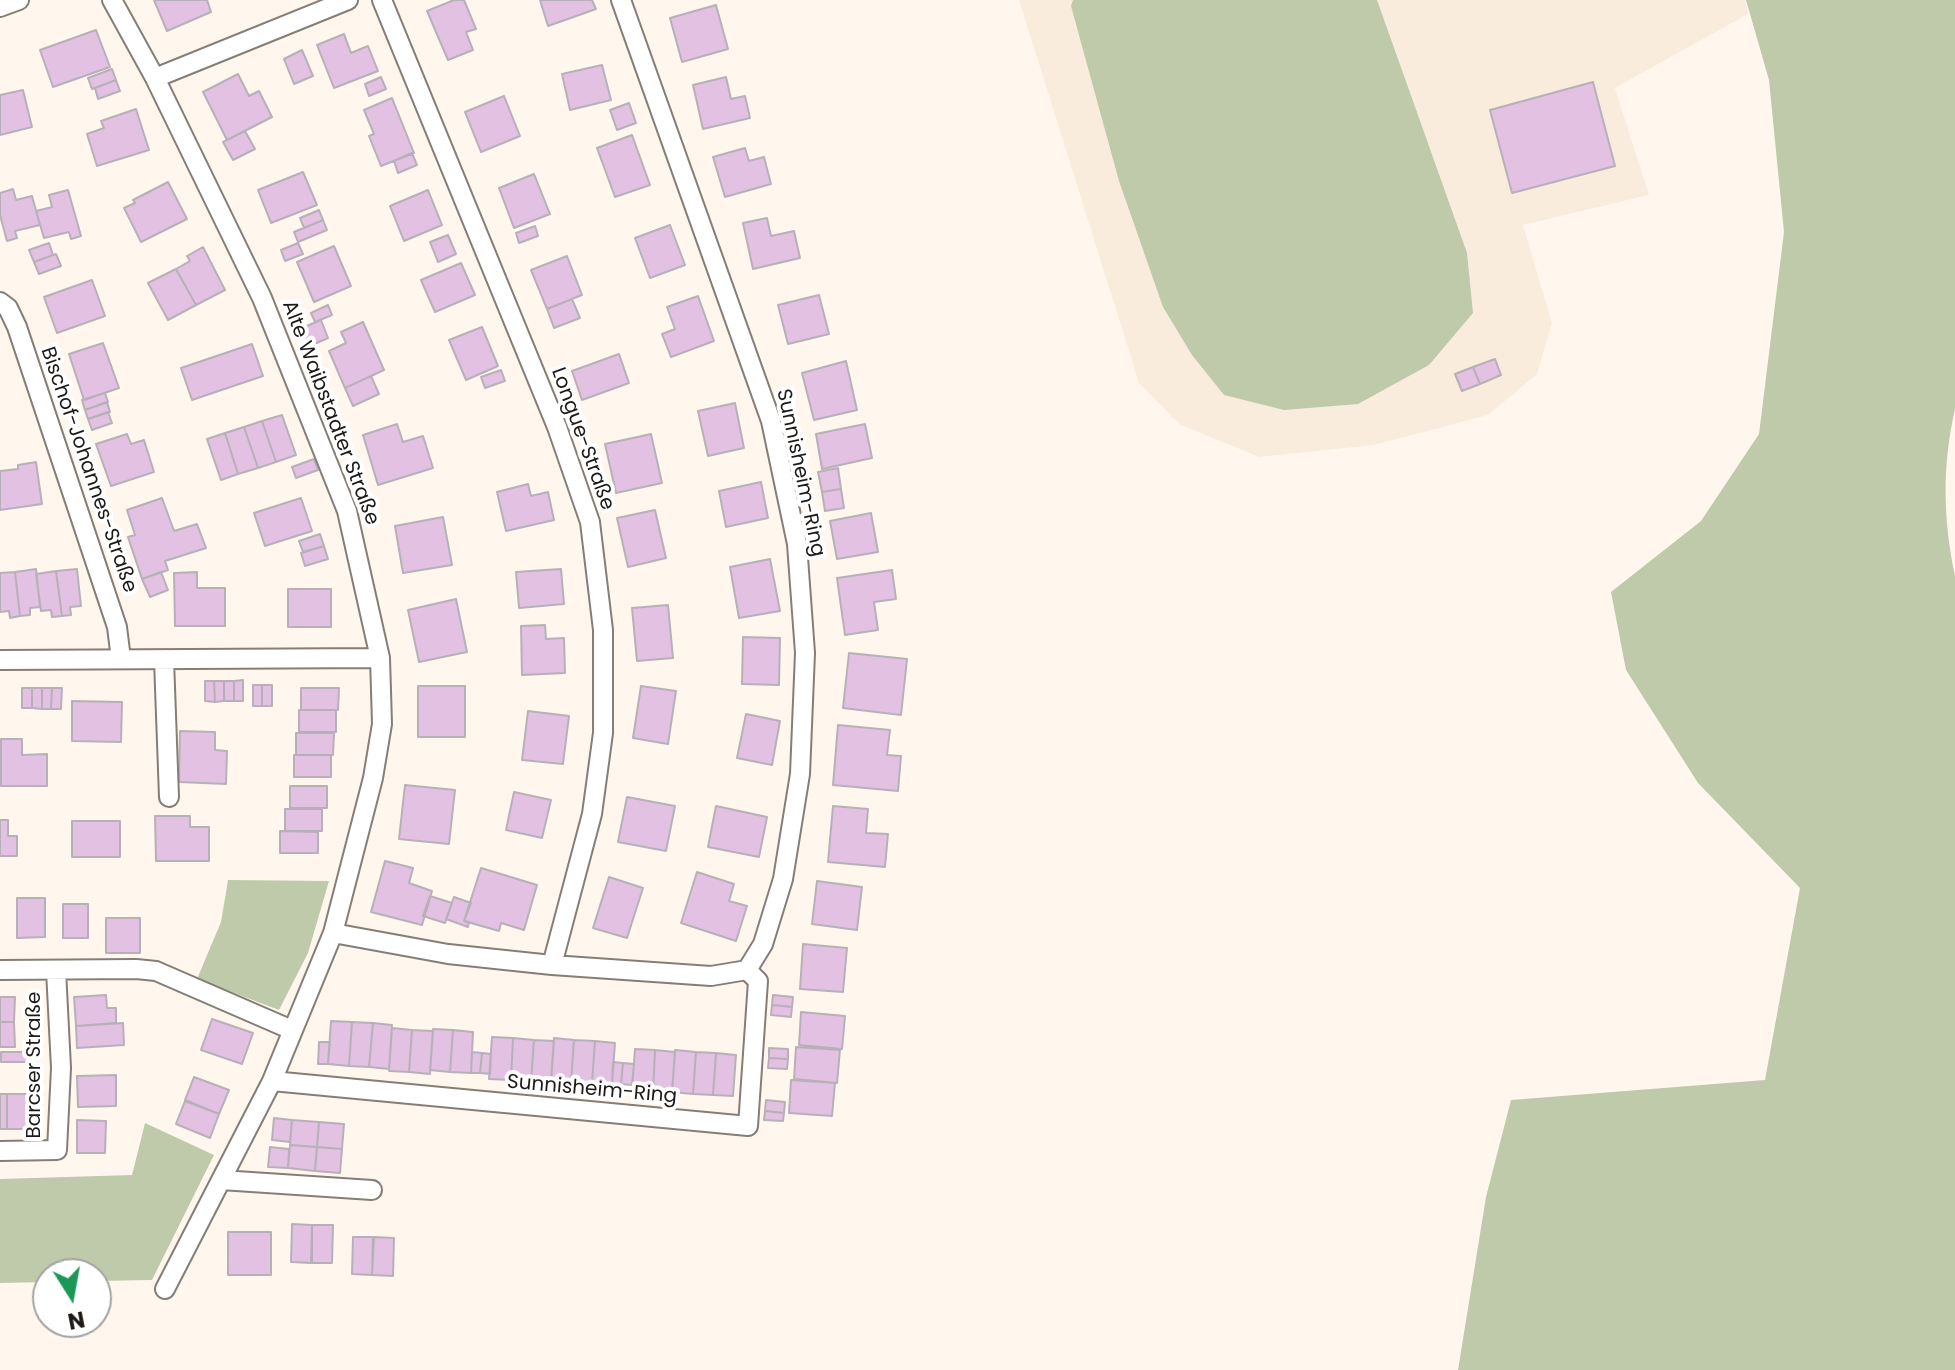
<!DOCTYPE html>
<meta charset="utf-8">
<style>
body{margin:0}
#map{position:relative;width:1955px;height:1370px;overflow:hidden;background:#fff7ee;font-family:Poppins,sans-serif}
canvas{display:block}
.north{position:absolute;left:32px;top:1258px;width:80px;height:80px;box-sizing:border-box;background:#fff;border:2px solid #a4a3a2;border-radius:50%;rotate:169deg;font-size:22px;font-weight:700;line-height:32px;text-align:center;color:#1c1916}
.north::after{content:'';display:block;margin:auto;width:28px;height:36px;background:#1c9856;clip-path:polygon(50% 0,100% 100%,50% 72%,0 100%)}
</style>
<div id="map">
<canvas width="1955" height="1370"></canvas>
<div class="north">N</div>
</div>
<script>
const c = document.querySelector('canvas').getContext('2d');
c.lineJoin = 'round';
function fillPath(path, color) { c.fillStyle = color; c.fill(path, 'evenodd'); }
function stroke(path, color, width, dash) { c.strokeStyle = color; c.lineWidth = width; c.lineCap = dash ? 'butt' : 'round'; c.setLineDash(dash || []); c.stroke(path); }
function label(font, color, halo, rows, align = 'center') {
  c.font = font + ' Poppins,sans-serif'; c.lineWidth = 8; c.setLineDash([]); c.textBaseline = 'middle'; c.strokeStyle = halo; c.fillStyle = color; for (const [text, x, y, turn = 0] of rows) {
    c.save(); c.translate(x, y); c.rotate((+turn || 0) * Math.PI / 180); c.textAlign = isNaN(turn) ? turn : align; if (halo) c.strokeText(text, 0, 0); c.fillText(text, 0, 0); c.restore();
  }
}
const built = new Path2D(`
 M1019,0h727l2,14 -133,74 34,107 -126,30 29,98 -15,51 -49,41 -114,30 -115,12 -80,-33 -40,-41z`);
const green = new Path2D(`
 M1073,0h304l90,253 6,60 -44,52 -71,39 -74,6 -60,-15 -32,-40 -29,-48 -44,-126 -48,-175z
 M1746,0h209v409c-13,57 -12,109 0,167v794h-497l28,-173 25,-97 254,-20 35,-192 -102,-105 -72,-113 -15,-78 90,-71 58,-87 25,-202 -15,-152z
 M228,880l101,1 -21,72 -29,57 -82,-31 24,-57z
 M145,1123l69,32 -62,125 -56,1v-7h-48v8l-48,1v-104l132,-4z`);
const building = new Path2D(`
 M154,0h53l4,12 -44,19z
 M454,0h10l12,29 -10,3 7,18 -25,10 -21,-49z
 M540,0h52l4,9 -48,17z
 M716,5l12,44 -46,13 -12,-44z
 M96,30l14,37 -57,20 -13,-37z
 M344,34l7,19 17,-7 10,25 -44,17 -17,-43z
 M302,50l11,26 -19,8 -10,-25z
 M602,65l9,35 -41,10 -8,-36z
 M112,69l4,11 -24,9 -4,-11z
 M238,74l11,22 10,-5 13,26 -45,23 -24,-48z
 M381,77l5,12 -17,7 -4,-12z
 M726,77l5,22 14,-3 5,22 -47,11 -10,-44z
 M116,80l4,11 -22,8 -3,-11z
 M1593,82l22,84 -103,27 -22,-83z
 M23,90l9,37 -32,8v-40z
 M504,96l16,40 -39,16 -16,-40z
 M392,98l22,55 -33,13 -12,-30 5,-2 -10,-24z
 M629,103l7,20 -19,7 -7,-20z
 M136,109l13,41 -52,16 -10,-32 17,-6 -3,-7z
 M245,131l10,18 -22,11 -10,-18z
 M632,135l18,50 -35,12 -18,-49z
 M745,148l4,13 15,-4 7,27 -46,13 -12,-40z
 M412,153l5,12 -19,8 -4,-12z
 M303,172l14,33 -46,18 -13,-33z
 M534,174l16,40 -36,14 -15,-40z
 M168,182l19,37 -46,23 -17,-34 11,-5 -2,-3z
 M13,189l3,11 16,-4 8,29 -25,6 2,7 -10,3 -7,-26v-22z
 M68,190l13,46 -10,3 -2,-7 -25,6 -8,-27 16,-4 -3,-12z
 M428,190l14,35 -38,16 -14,-35z
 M319,210l4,10 -19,8 -4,-10z
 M767,218l4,18 23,-5 6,27 -47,11 -10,-46z
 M323,220l4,10 -29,12 -4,-10z
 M670,225l15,40 -35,13 -15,-40z
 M535,226l3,10 -19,7 -3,-10z
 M448,235l8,19 -18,8 -8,-20z
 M49,243l4,12 -19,7 -5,-12z
 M298,243l5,11 -18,7 -4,-11z
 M334,246l17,40 -37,16 -17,-40z
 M203,247l22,43 -29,15 -20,-36 14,-8 -3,-5z
 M56,254l5,12 -22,8 -5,-12z
 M567,256l15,39 -35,14 -16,-39z
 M461,263l14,32 -40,17 -14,-32z
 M176,269l20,36 -28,15 -20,-37z
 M92,280l13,36 -48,17 -13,-36z
 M819,295l10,39 -41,10 -10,-39z
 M698,296l16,45 -43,16 -9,-23 13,-5 -8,-22z
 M572,299l8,19 -26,10 -7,-19z
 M328,305l4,10 -17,7 -4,-9z
 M321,320l7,18 -18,8 -8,-18z
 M363,322l21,48 -39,18 -16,-37 17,-8 -5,-11z
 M482,327l16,39 -32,14 -17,-40z
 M103,343l16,45 -35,12 -15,-46z
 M252,344l11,32 -71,24 -11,-32z
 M619,354l10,29 -47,17 -10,-29z
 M1495,359l6,16 -21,9 -7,-17z
 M846,361l11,49 -43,10 -12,-47z
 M1473,367l7,17 -18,7 -7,-17z
 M501,370l4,11 -20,7 -4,-11z
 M371,376l8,18 -26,12 -8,-18z
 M105,393l3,9 -23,8 -3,-10z
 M107,402l3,10 -22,7 -3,-9z
 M735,403l9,45 -36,8 -10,-45z
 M108,412l4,11 -20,7 -4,-11z
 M282,415l14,40 -20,7 -14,-41z
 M262,421l14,41 -18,6 -14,-41z
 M397,424l6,18 20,-6 10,32 -55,17 -15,-50z
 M865,424l7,34 -50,11 -6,-35z
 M244,427l14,41 -20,6 -13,-41z
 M225,433l13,41 -17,6 -14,-41z
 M127,434l4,10 13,-4 10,32 -43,14 -15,-42z
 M651,434l11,49 -46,10 -11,-49z
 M314,459l4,11 -22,8 -4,-11z
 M36,462l6,42 -42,6v-39l18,-2v-4z
 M838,468l3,21 -19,3 -4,-20z
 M761,482l7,36 -42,9 -7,-36z
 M528,484l3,12 17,-4 6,28 -48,11 -9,-39z
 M841,489l3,19 -19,3 -3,-19z
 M162,498l12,33 23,-7 9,24 -41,13 3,9 -26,9 -14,-42 7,-2 -8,-25z
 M301,498l11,33 -47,15 -11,-33z
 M655,510l11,48 -38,9 -11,-49z
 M871,513l7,39 -41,7 -7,-38z
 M443,517l9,48 -49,8 -8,-47z
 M320,534l4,12 -21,6 -4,-11z
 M324,546l4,13 -23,7 -4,-13z
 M770,559l10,52 -41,7 -9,-51z
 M36,569l4,38 -10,1v7l-10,1 -5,-44z
 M77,569l4,37 -11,1 1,8 -9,1 -6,-45z
 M561,569l3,35 -45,4 -3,-36z
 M892,570l4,29 -22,3 4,28 -33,5 -8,-57z
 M56,571l6,45 -10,1 -1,-7 -10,1 -5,-37z
 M15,572l5,44 -10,2 -1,-7 -9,1v-39z
 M161,572l7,18 -18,7 -8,-18z
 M197,572v16h28v38h-50l-1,-53z
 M288,589h43v38h-43z
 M456,599l11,53 -48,10 -11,-52z
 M668,605l5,53 -36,3 -5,-53z
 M545,625l1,14 18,-1 1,35 -43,2 -1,-49z
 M743,637l37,1 -1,47 -37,-1z
 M849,653l58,6 -6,56 -58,-7z
 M243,680v21h-9v-20z
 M205,681h9l1,21 -10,-1z
 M214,681h10v20l-9,1z
 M224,681h10v20h-10z
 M253,685h9v21h-9z
 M262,685h10v21h-10z
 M418,686h47v51h-47z
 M641,686l35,5 -8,53 -35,-6z
 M22,688h10v20h-10z
 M32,688h10v21l-10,-1z
 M42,688h10l-1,21h-9z
 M52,688h10l-1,21h-10z
 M301,688h38l-1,22h-37z
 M72,701l50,1 -1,40 -49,-1z
 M299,710h37v22h-37z
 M528,711l41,5 -6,48 -41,-4z
 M746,714l34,7 -8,44 -35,-7z
 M838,725l52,5 -3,25 14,1 -3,35 -65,-6z
 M180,731l35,1v18l12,1 -1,33 -47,-2z
 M296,733h38l-1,22h-37z
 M1,739h21v16l25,-1v32h-46z
 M294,755h37v22h-37z
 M405,785l50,5 -6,54 -50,-5z
 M290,786h37v22h-37z
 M514,792l37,8 -9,38 -36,-8z
 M627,797l48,9 -9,45 -48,-9z
 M716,806l51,11 -8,40 -51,-10z
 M833,806l35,3 -2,24 22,1 -3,33 -57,-5z
 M285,809h37v22h-37z
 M155,816h35v11h19v34h-53z
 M0,820h8v16h9v20h-17z
 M72,821h48v36h-48z
 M280,831l38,1v21h-38z
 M385,861l28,7 -4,15 23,8 -10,34 -51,-13z
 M481,868l56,17 -13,45 -23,-7 -2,8 -35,-10z
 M697,872l37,12 -5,17 18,5 -11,35 -55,-18z
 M609,877l34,11 -16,50 -34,-10z
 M817,881l45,6 -5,43 -45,-6z
 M430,896l22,7 -7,20 -22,-7z
 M454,897l17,6 -7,18 5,1 -1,5 -22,-8z
 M17,898h28v39l-28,1z
 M63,904h25v34h-25z
 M106,918h34v35h-34z
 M803,944l44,4 -4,44 -43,-3z
 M106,995l1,13h9v15l-40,3 -2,-29z
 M773,995l20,2 -1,10 -20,-2z
 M0,997h15l-1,25h-14z
 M772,1005l20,2 -1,10 -20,-2z
 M801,1012l44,4 -3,33 -43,-4z
 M212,1019l41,14 -11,31 -41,-14z
 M331,1021l21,1 -3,44 -21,-2z
 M0,1022h14l1,25h-15z
 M352,1022l21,1 -4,44 -20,-1z
 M123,1023l1,22 -47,3 -1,-22z
 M373,1023l19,2 -3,44 -20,-2z
 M392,1028l20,2 -3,42 -20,-1z
 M433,1029l20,1 -3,42 -20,-2z
 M412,1030l21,1 -3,43 -21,-2z
 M453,1030l20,2 -2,41 -21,-1z
 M492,1037l21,1 -2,42 -22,-1z
 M513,1038l21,2 -3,41 -20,-1z
 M554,1038l20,2 -3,41 -20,-1z
 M534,1040l20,1 -3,42 -20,-2z
 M574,1040l21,1 -3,42 -21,-2z
 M595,1041l20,2 -3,41 -20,-1z
 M319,1042h11l-2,22h-10z
 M796,1047l44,3 -3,33 -43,-4z
 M769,1048l19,1v10l-19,-1z
 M635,1049l20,1 -2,42 -21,-1z
 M655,1050l20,2 -3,42 -19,-2z
 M675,1050l21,2 -3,42 -21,-2z
 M1,1052h30v10h-30z
 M472,1052l10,1 -2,20h-9z
 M696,1052l20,1 -3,42 -20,-1z
 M482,1053l9,1 -1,20 -10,-1z
 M716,1053l20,2 -3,41 -20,-1z
 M769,1058l19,1 -1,10 -19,-1z
 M613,1062l10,1 -2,21h-9z
 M623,1063l11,1 -2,21 -11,-1z
 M116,1075v31l-38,1 -1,-31z
 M194,1077l35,13 -10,24 -34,-14z
 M791,1080l44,3 -3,33 -43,-3z
 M0,1094h7v35h-7z
 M7,1094h28v35h-28z
 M766,1100l19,2 -1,11 -19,-2z
 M185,1101l34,13 -9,24 -34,-14z
 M765,1111l19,2 -1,8 -19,-1z
 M274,1118l18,2 -2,22 -18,-2z
 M77,1120l29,1 -1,32h-28z
 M292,1120l27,2 -2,25 -27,-2z
 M319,1122l25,2 -2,25 -25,-2z
 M290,1145l27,2 -2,24 -27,-3z
 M270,1147l19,2 -1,19 -20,-1z
 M317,1147l25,2 -2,24 -25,-2z
 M292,1224l20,1 -1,38 -20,-1z
 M312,1225h21l-1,38h-20z
 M228,1232h43v43h-43z
 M353,1237h20l-1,38 -20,-1z
 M374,1237l20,1 -1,38 -21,-1z`);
const minor = new Path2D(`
 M112,0l43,78 107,220 85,213 33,147 2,66 -9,54 -40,155 -61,148 -107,208
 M382,0l175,427 33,95 13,108v103l-11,81 -40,151
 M0,7l19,-7
 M155,78l193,-78
 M0,302l8,6 9,19 100,300 4,32
 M0,660l380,-2
 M164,660l5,137
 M333,933l115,21 104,11 159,11 36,-6
 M0,970l136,-1 20,2 136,59
 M272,1081l476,45 10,-145 -11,-11 16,-26 20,-65 17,-105 5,-121 -8,-109 -26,-123 -150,-421
 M0,1151l57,-1 4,-82 -5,-98
 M221,1180l151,10`);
const streetNames = [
 ["Alte Waibstadter Straße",330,413,69],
 ["Longue-Straße",582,439,70],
 ["Bischof-Johannes-Straße",88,470,71],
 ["Sunnisheim-Ring",800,473,78],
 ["Barcser Straße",35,1065,-90],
 ["Sunnisheim-Ring",592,1090,5]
];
fillPath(built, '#f9ecdd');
fillPath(green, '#becaa9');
fillPath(building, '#e2c1e3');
stroke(building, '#b8b0b8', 2);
stroke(minor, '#857e76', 22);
stroke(minor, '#fff', 18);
label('20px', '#1c1916', '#fff', streetNames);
</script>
